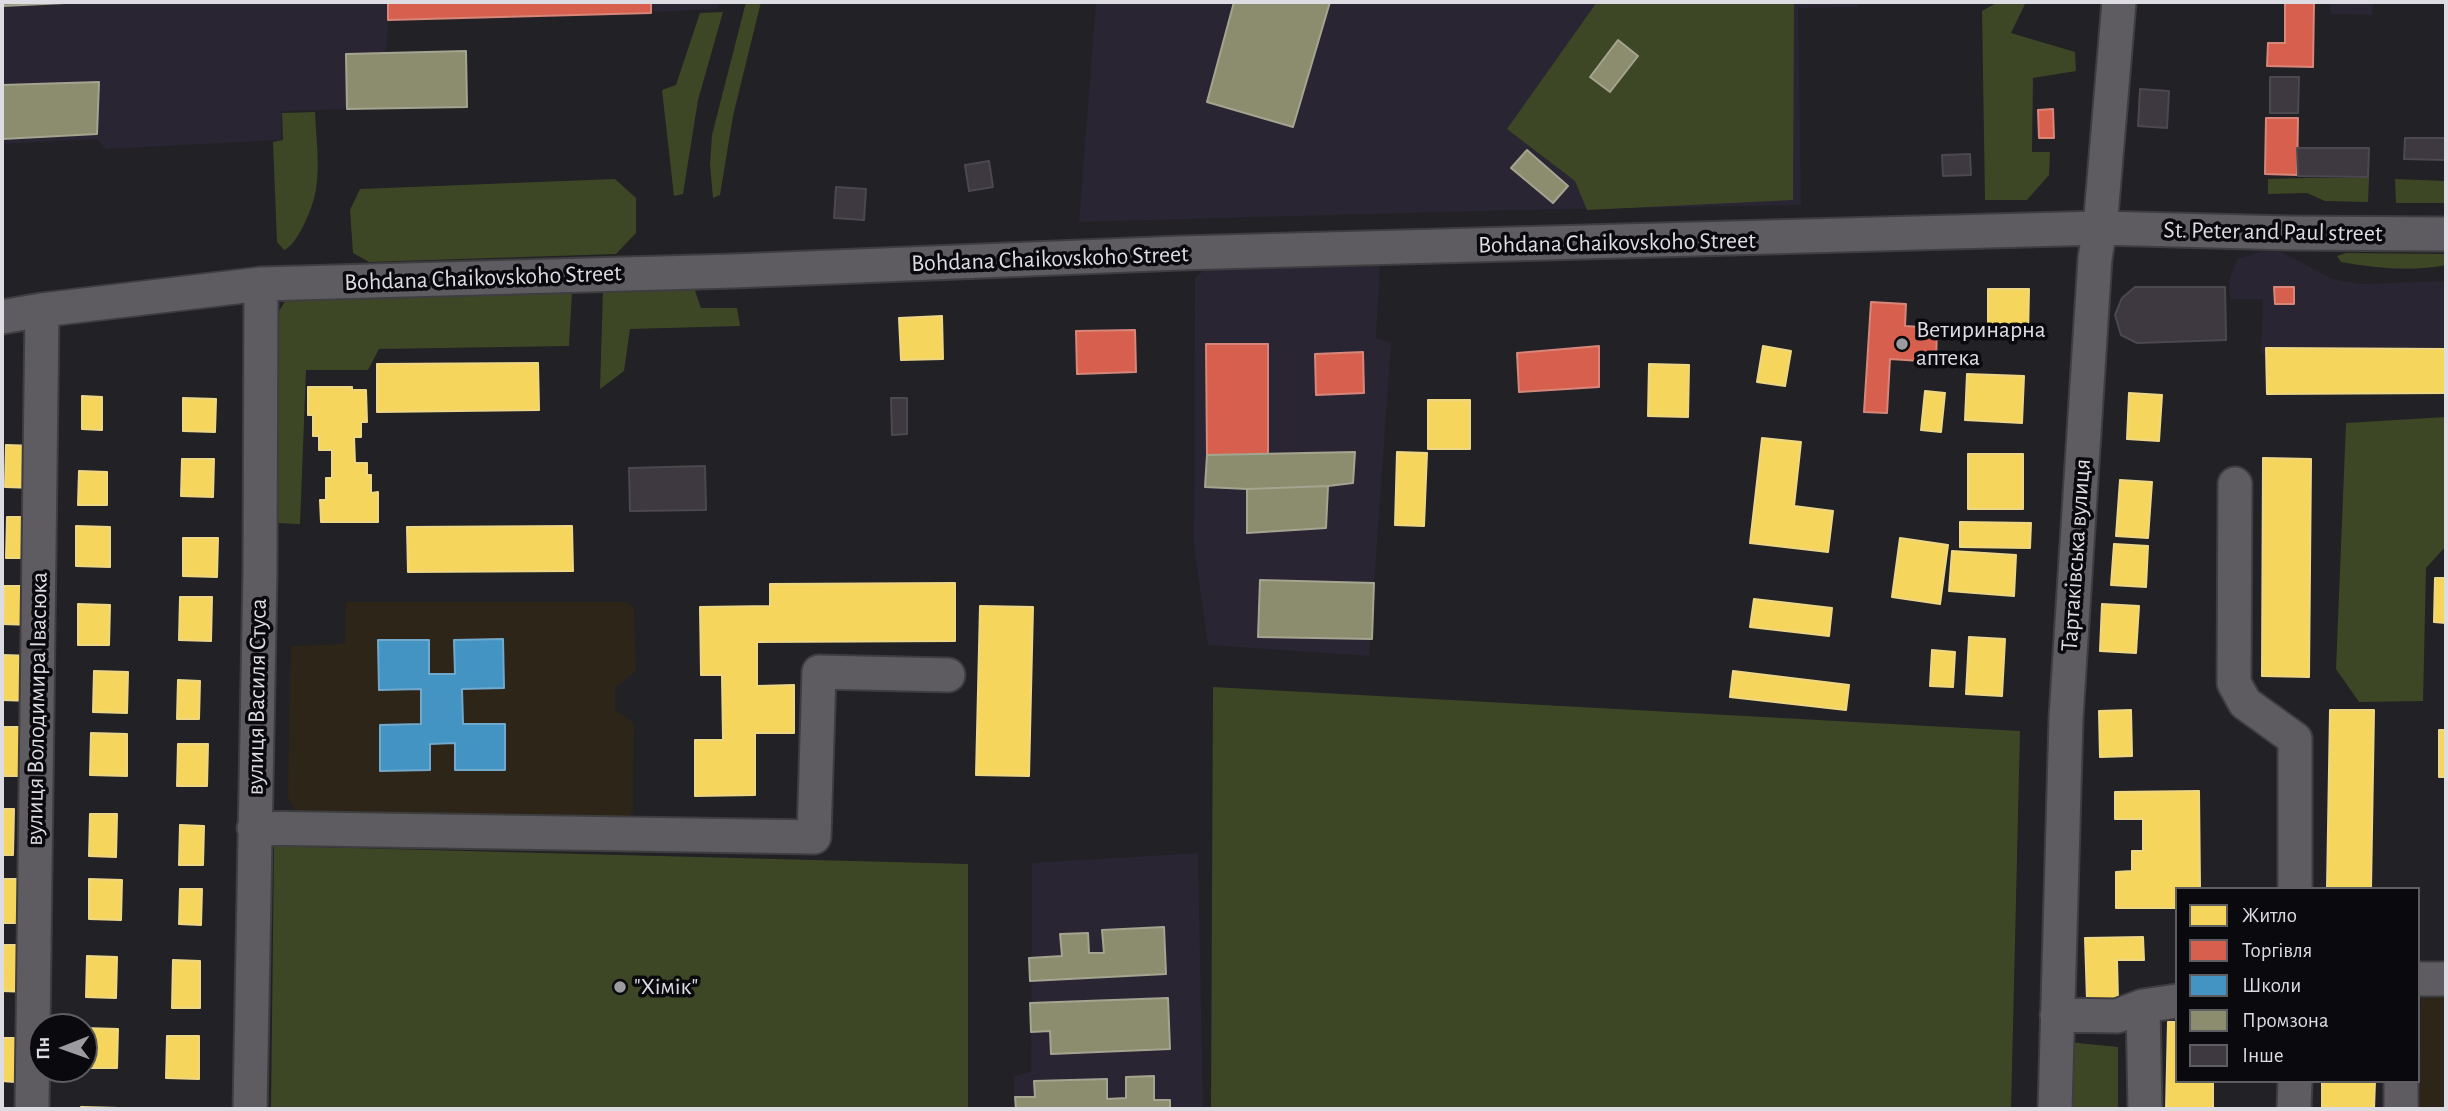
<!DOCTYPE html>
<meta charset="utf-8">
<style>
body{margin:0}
#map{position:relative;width:2448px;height:1111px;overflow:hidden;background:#222125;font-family:"Alegreya Sans",sans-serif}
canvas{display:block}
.frame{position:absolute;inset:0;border:4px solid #dddce2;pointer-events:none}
.legend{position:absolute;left:2175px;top:887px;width:245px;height:196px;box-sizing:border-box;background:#0a090d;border:2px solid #5e5d62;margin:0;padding:9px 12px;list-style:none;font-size:21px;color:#dddce2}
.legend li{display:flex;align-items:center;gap:14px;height:35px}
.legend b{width:35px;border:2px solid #5e5d62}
.north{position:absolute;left:28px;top:1013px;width:70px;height:70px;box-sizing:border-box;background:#0a090d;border:2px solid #5e5d62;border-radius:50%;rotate:269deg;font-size:19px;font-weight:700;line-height:28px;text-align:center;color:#dddce2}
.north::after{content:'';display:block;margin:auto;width:24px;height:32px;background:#9c9ba0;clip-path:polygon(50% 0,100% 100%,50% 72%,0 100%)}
</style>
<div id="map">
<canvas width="2448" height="1111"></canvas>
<div class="frame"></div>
<ul class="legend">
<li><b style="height:19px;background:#f6d55c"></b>Житло</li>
<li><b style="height:19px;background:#d6604d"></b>Торгівля</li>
<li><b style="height:19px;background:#4393c3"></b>Школи</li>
<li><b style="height:19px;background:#8c8c6e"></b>Промзона</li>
<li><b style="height:19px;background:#3e3840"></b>Інше</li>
</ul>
<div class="north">Пн</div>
</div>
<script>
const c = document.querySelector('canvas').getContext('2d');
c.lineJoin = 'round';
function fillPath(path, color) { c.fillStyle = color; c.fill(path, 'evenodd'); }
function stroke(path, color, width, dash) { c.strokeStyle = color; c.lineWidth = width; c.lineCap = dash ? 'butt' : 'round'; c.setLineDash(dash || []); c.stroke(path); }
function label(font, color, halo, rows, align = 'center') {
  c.font = font + ' "Alegreya Sans",sans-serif'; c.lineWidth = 7; c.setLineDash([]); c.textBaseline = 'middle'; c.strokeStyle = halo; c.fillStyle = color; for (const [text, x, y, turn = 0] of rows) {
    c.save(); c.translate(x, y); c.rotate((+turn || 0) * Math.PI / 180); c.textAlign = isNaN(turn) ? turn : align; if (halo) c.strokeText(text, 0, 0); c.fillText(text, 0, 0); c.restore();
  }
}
const built = new Path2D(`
 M2,2h718l-2,7 -39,2 -291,9 -2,33 -40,1 1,55 -66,2v29l-175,9 -9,-10 -95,5z
 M1096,2h762v5l-60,1 3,197 -284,5 -438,12z
 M2331,2h42l-1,13 -42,-1z
 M2262,251l19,1 52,27 28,5 85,-3v77l-185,-4 2,-55h-33l-1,-19 8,-21z
 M1380,265l-4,73 15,5 -22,313 -161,-11 -14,-99 1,-269 10,-7z
 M1198,853l5,256h-189v-33l17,-4 1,-209z`);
const education = new Path2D(`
 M346,602h281l7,6 2,63 -21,17v22l19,13 -1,88 -5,7 -330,-3 -10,-17 3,-152 54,-2z
 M2446,997v112h-27l2,-111z`);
const green = new Path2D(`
 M746,2h15l-28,114 -13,79 -7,3 -3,-34 2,-29z
 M1597,2h197l-1,198 -206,10 -12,-29 -68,-52z
 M1998,2h28l-15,31 64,19 1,19 -43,7 -1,74h18l-1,23 -22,25h-42l-3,-189z
 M723,12l-25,88 -15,94 -9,2 -12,-106 14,-5 24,-72z
 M315,112c1,25 5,52 1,77 -2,16 -18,56 -32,61l-7,-8 -4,-100 10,-2 -1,-27z
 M2306,178h63l-1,24 -43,-1 -18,-8 -39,1v-15z
 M615,179l21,19v35l-20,21 -247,8 -16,-9 -3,-43 10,-21z
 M2395,179l51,2v22h-50z
 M2346,253l100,1v11c-35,7 -70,3 -105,-3l-4,-6z
 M694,288l7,20h36l3,18 -110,3 -6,42 -24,18 3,-99z
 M572,291l-3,55 -190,3 -11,21h-62l-6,154 -23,-1 1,-210 9,-15z
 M2446,417v129l-20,22 -3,133 -64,1 -23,-33 10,-246z
 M1213,687l807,44 -9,378h-800z
 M274,846l694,18v245h-697z
 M2068,1042l50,5v62h-51z`);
const homes = new Path2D(`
 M1988,289h41l-1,48h-40z
 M942,316l1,43 -42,1 -2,-42z
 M1763,346l28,5 -6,35 -28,-4z
 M2266,348l180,1v44l-179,1z
 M538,363l1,47 -162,2v-48z
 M1649,364l40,1 -1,52 -40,-1z
 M1967,374l57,2 -2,47 -57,-3z
 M308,387h44v3h14l1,32h-6v15h-7l1,26h12v12h4v18l7,-1v30h-57l-1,-22h6v-22h6v-28h-13v-14h-6v-21h-5z
 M1925,391l20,2 -4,39 -20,-2z
 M2129,393l33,2 -3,46 -32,-2z
 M82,396l20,1v33l-20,-1z
 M183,398l33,1 -1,33 -32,-1z
 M1428,400h42v49h-42z
 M1762,438l39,4 -7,64 39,5 -5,41 -78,-9z
 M6,445l30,1 -1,42 -30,-1z
 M1397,452l30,1 -3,73 -29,-1z
 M1968,454h55v55h-55z
 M2263,458l48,1 -2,218 -47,-1z
 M182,459h32l-1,38 -32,-1z
 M79,471l28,1v33h-29z
 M2120,480l32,2 -4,56 -32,-2z
 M7,517h28l-1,41h-28z
 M1960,522l71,1 -1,25 -70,-1z
 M76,526l34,1v40l-34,-1z
 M572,526l1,45 -165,1 -1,-45z
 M183,538h35l-1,39 -34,-1z
 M1900,538l48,7 -8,59 -48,-7z
 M2114,544l34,2 -2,41 -35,-2z
 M1952,551l64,4 -2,41 -65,-5z
 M2435,578h11v45l-12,-1z
 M955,583v58l-198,1v44l37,-1v48h-39v62l-60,1v-56h28l-1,-65h-21l-1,-68 70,-1v-22z
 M4,586h28v39l-29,-1z
 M180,597h32l-1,44 -32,-1z
 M1754,599l78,9 -3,28 -79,-9z
 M78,604l32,1 -1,40h-31z
 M2102,604l37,2 -3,47 -36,-2z
 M980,606l53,1 -4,169 -53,-1z
 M1969,637l36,2 -3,57 -36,-2z
 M1932,650l23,2 -2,35 -23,-1z
 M2,655l32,1 -2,45 -30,-1z
 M94,671l34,1 -1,41 -34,-1z
 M1733,671l116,14 -3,25 -116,-13z
 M178,680l22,1 -1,38h-22z
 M2131,710l1,46 -32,1 -1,-46z
 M2330,710h44l-3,179h-44z
 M3,727h28l-1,49h-28z
 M2439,730h7v47h-7z
 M91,733l36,1v42l-37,-1z
 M178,744h30l-1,42h-30z
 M2199,791l1,98h-23v19h-61v-36l16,-1v-20h11v-32h-28v-27z
 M2,809h12l-1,46h-11z
 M90,814h27l-1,43 -27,-1z
 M180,825l24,1 -1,39h-24z
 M2,879h16l-1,44h-15z
 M89,879l33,1 -1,40 -32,-1z
 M180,889h22l-1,36 -22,-1z
 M2143,937l1,23h-27l1,40h-31l-2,-62z
 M2,945h29l-1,47 -28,-1z
 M87,956l30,1 -1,41 -30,-1z
 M173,960l27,1v47h-28z
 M2168,1022h9v59h36v28h-47z
 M84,1028l34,1 -1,39h-33z
 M167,1036h32v43l-33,-1z
 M2,1038h14l-1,44 -13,-1z
 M2322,1081h53l-1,28h-52z
 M81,1107l37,1 -1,1h-36z`);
const shops = new Path2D(`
 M388,2h263v11l-263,7z
 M2285,2h29l-1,65 -46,-1 1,-23h17z
 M2053,109l1,29h-15l-1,-28z
 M2266,118h32l-1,57 -32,-1z
 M2274,287h20v17h-19z
 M1871,302l35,2 -1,22 32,2 -1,34 -46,-3 -3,54 -23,-1z
 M1135,330l1,42 -59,2 -1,-43z
 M1206,344h62v111h-61z
 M1599,346v41l-80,5 -2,-39z
 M1363,352l1,41 -48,2 -1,-41z`);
const schools = new Path2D(`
 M503,639l1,49 -42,1 1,35h42v46h-50v-27l-25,1v26l-50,1v-46l41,-1v-35l-42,1 -1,-50h51v34h26l-1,-34z`);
const industry = new Path2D(`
 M2,2h85l-85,4z
 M1234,2h96l-37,125 -86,-25z
 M1618,40l20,16 -28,36 -20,-15z
 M466,51l1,56 -120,2 -1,-55z
 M99,82l-2,52 -95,5v-54z
 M1527,150l41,36 -15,17 -42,-35z
 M1355,452l-2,31 -25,3 -81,3 -42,-2 2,-32z
 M1328,486l-2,42 -79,5v-44z
 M1260,580l114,3 -2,56 -114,-2z
 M1164,927l2,47 -136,7 -1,-23 33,-2 -2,-22 28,-1 1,20h15l-2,-23z
 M1168,998l2,51 -119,5 -1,-23 -19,1 -1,-29z
 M1154,1076v24h16v9h-154l-1,-12h20l-1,-16 73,-2v20l19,-1v-21z`);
const building = new Path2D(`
 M2270,77h29l-1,36h-28z
 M2140,89l29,2 -2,37 -29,-2z
 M2405,138h41v22l-42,-1z
 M2297,148h72l-1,29 -70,-1z
 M1970,154l1,21 -28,1 -1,-21z
 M989,161l4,26 -24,4 -4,-26z
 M836,187l30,2 -2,31 -30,-2z
 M2135,287h90l1,53 -89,3 -16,-8 -6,-20 7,-17z
 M891,398h16v36l-15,1z
 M705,466l1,44 -76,1 -1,-43z`);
const minor = new Path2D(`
 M2,317l40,-7 219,-26 472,-13 447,-18 920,-25 188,5 158,1
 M2235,484l-1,199 11,20 50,36v150
 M254,828l560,9 5,-165 129,3
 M2418,979h28
 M2143,1006l2,103
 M2057,1015l60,1 26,-10 34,-5
 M2401,1081v28
 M32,1109l10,-799
 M250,1109l10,-538 1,-287
 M2055,1109l11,-391 29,-460 5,-30 19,-226
 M2294,1109l1,-28`);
const markers = [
 [1902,344,7,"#9c9ba0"],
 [620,987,7,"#9c9ba0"]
];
const streetNames = [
 ["St. Peter and Paul street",2273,232,1],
 ["Bohdana Chaikovskoho Street",1617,243,-1],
 ["Bohdana Chaikovskoho Street",1050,259,-2],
 ["Bohdana Chaikovskoho Street",483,278,-2],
 ["Тартаківська вулиця",2076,555,-86],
 ["вулиця Василя Стуса",257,697,-89],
 ["вулиця Володимира Івасюка",37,709,-89]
];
const poiNames = [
 ["Ветиринарна",1916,330],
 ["аптека",1916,358],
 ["\"Хімік\"",634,987]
];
fillPath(built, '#2a2532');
fillPath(education, '#2d2518');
fillPath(green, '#3d4726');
fillPath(homes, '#f6d55c');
stroke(homes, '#eed784', 2);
fillPath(shops, '#d6604d');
stroke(shops, '#d8857a', 2);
fillPath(schools, '#4393c3');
stroke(schools, '#71a9cc', 2);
fillPath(industry, '#8c8c6e');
stroke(industry, '#a4a491', 2);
fillPath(building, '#3e3840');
stroke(building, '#4b494d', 2);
stroke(minor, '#3e3d40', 37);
stroke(minor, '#5e5c60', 33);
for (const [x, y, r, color] of markers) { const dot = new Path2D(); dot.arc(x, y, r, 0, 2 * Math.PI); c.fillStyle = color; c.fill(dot); stroke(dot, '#0a090d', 2.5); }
label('24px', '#dddce2', '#0a090d', streetNames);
label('24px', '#dddce2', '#0a090d', poiNames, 'left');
</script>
